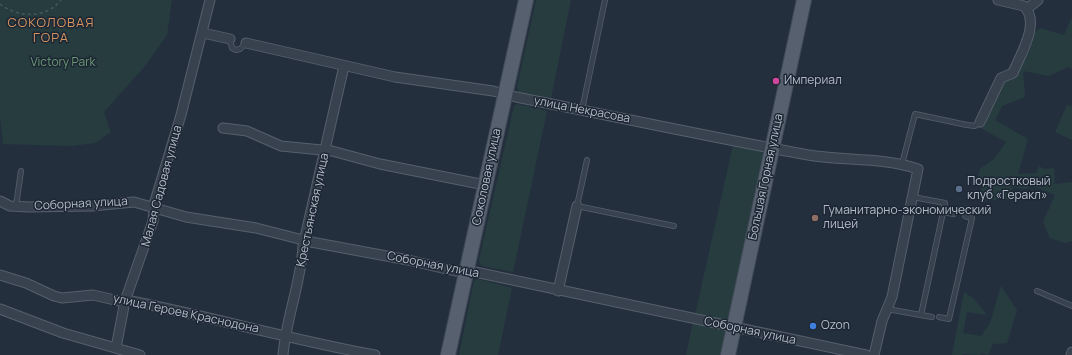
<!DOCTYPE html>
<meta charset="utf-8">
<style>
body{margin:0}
canvas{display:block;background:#242f3e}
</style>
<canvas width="1072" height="355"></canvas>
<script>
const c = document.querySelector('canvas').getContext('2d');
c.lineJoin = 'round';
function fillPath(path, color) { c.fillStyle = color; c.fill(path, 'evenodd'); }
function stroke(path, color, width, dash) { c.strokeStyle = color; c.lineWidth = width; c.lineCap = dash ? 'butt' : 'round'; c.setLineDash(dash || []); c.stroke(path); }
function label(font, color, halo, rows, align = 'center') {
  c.font = font + ' Manrope,sans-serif'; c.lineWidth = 3; c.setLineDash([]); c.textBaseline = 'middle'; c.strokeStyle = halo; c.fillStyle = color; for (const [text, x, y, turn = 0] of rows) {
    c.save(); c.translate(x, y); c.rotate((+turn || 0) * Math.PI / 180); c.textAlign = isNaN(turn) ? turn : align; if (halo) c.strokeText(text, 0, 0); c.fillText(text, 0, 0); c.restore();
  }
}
const green = new Path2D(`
 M0,0h172l-5,35 -22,31 -41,46 7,20 -16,11 -24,3 -68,-2 -3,-27z
 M536,0h35l-20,98 -32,-6 -2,-5z
 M1072,17v52l-4,-2 -19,9 -26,-5 2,26 -23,9 -7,14 33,19 -10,35 18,-1 3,-7 5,3 10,-1 1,16 17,-2v59l-6,2 -16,-5 -7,-16 12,-27 -24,-10 -5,4 -13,-2 -5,12 -29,2 3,-17 -6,-1 4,-14 14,-10 12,-17 -26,-14c16,-35 30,-75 60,-100l24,7z
 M517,104l30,7 -34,161 -30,-6 -3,-2 -1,-4 35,-154z
 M1067,105l5,2v33l-17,-8z
 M733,145l28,6 4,3 -36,166 -4,2 -30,-7z
 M478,279l34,9 -14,67h-39l15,-74z
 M1001,286l16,24 -10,33 -14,1 -5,11 -7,-2 -1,2 -17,-1 -1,1h-10l12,-63 10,7 13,16 -20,-3 -4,21 18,3 9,-13z
 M693,322l30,7 3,3 -5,23h-35z`);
const path = new Path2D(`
 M0,4c18,14 46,15 61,-4`);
const service = new Path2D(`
 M230,39l2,9 4,2 4,-1 6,-6
 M582,110l23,-110
 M587,160l-10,46 97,20
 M902,164l13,-50 52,11 8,1 5,-4
 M913,197l32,6 -24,112
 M16,206l5,-35
 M943,212l11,2
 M1037,291l35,15
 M887,309l45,8
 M939,317l10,2 23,-101 -7,-2`);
const minor = new Path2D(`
 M1027,9l11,-9
 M203,33l27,6
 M246,43l149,34 98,14 23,6c97,19 194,40 292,58 36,6 75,2 110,14l-26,128 -10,24 -8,34
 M980,122l21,-44 12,-5c7,-18 28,-50 11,-67l-26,-6
 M223,128l24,3 34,15 51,5 48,13 105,21
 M0,201l10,5 19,1 63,-1 42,-4 52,15 70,11 55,14 97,18 47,11 20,1 391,83
 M0,275l26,8 28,13 8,2 31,-3 26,6h12c81,16 162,39 244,54
 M558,291l19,-85
 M0,309l63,24 77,22
 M116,348l9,-47 28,-80 2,-20 26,-86 29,-115
 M283,355c3,-37 18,-72 20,-109l41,-180
 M1071,355l1,-3`);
const primary = new Path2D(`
 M448,355l78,-355
 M728,355l76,-355`);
const markers = [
 [776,81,4,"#d1479c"],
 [959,189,4,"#5c6f8a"],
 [815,218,4,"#8d6e63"],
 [813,326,4,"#3f7fe0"]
];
const parkNames = [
 ["Victory Park",63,63]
];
const poiNames = [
 ["Империал",784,81],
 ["Подростковый",967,182],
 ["клуб «Геракл»",967,196],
 ["Гуманитарно-экономический",823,211],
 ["лицей",823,225],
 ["Ozon",821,326]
];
const streetNames = [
 ["улица Некрасова",582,110,11],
 ["Соколовая улица",487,177,-78],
 ["Большая Горная улица",766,177,-78],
 ["Малая Садовая улица",162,186,-75],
 ["Соборная улица",81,204,-3],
 ["Крестьянская улица",313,210,-78],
 ["Соборная улица",433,265,11],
 ["улица Героев Краснодона",186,314,12],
 ["Соборная улица",750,331,12]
];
const neighbourhoodNames = [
 ["СОКОЛОВАЯ",51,23],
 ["ГОРА",51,38]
];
fillPath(green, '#263c3f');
stroke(service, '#565f6c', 6);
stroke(minor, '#565f6c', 11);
stroke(primary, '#414a57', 16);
stroke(path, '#44595c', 1.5, [3, 3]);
stroke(service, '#38414e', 4.5);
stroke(minor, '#38414e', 9);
stroke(primary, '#56606e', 14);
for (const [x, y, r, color] of markers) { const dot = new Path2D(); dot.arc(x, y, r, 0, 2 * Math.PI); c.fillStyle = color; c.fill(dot); stroke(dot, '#1d2633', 1.5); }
label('12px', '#6b9a76', '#1d2633', parkNames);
label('12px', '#b4bcc9', '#1d2633', poiNames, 'left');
label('12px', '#b4bcc9', '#1d2633', streetNames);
c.letterSpacing = '1px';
label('13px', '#d59563', '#1d2633', neighbourhoodNames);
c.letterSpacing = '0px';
</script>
